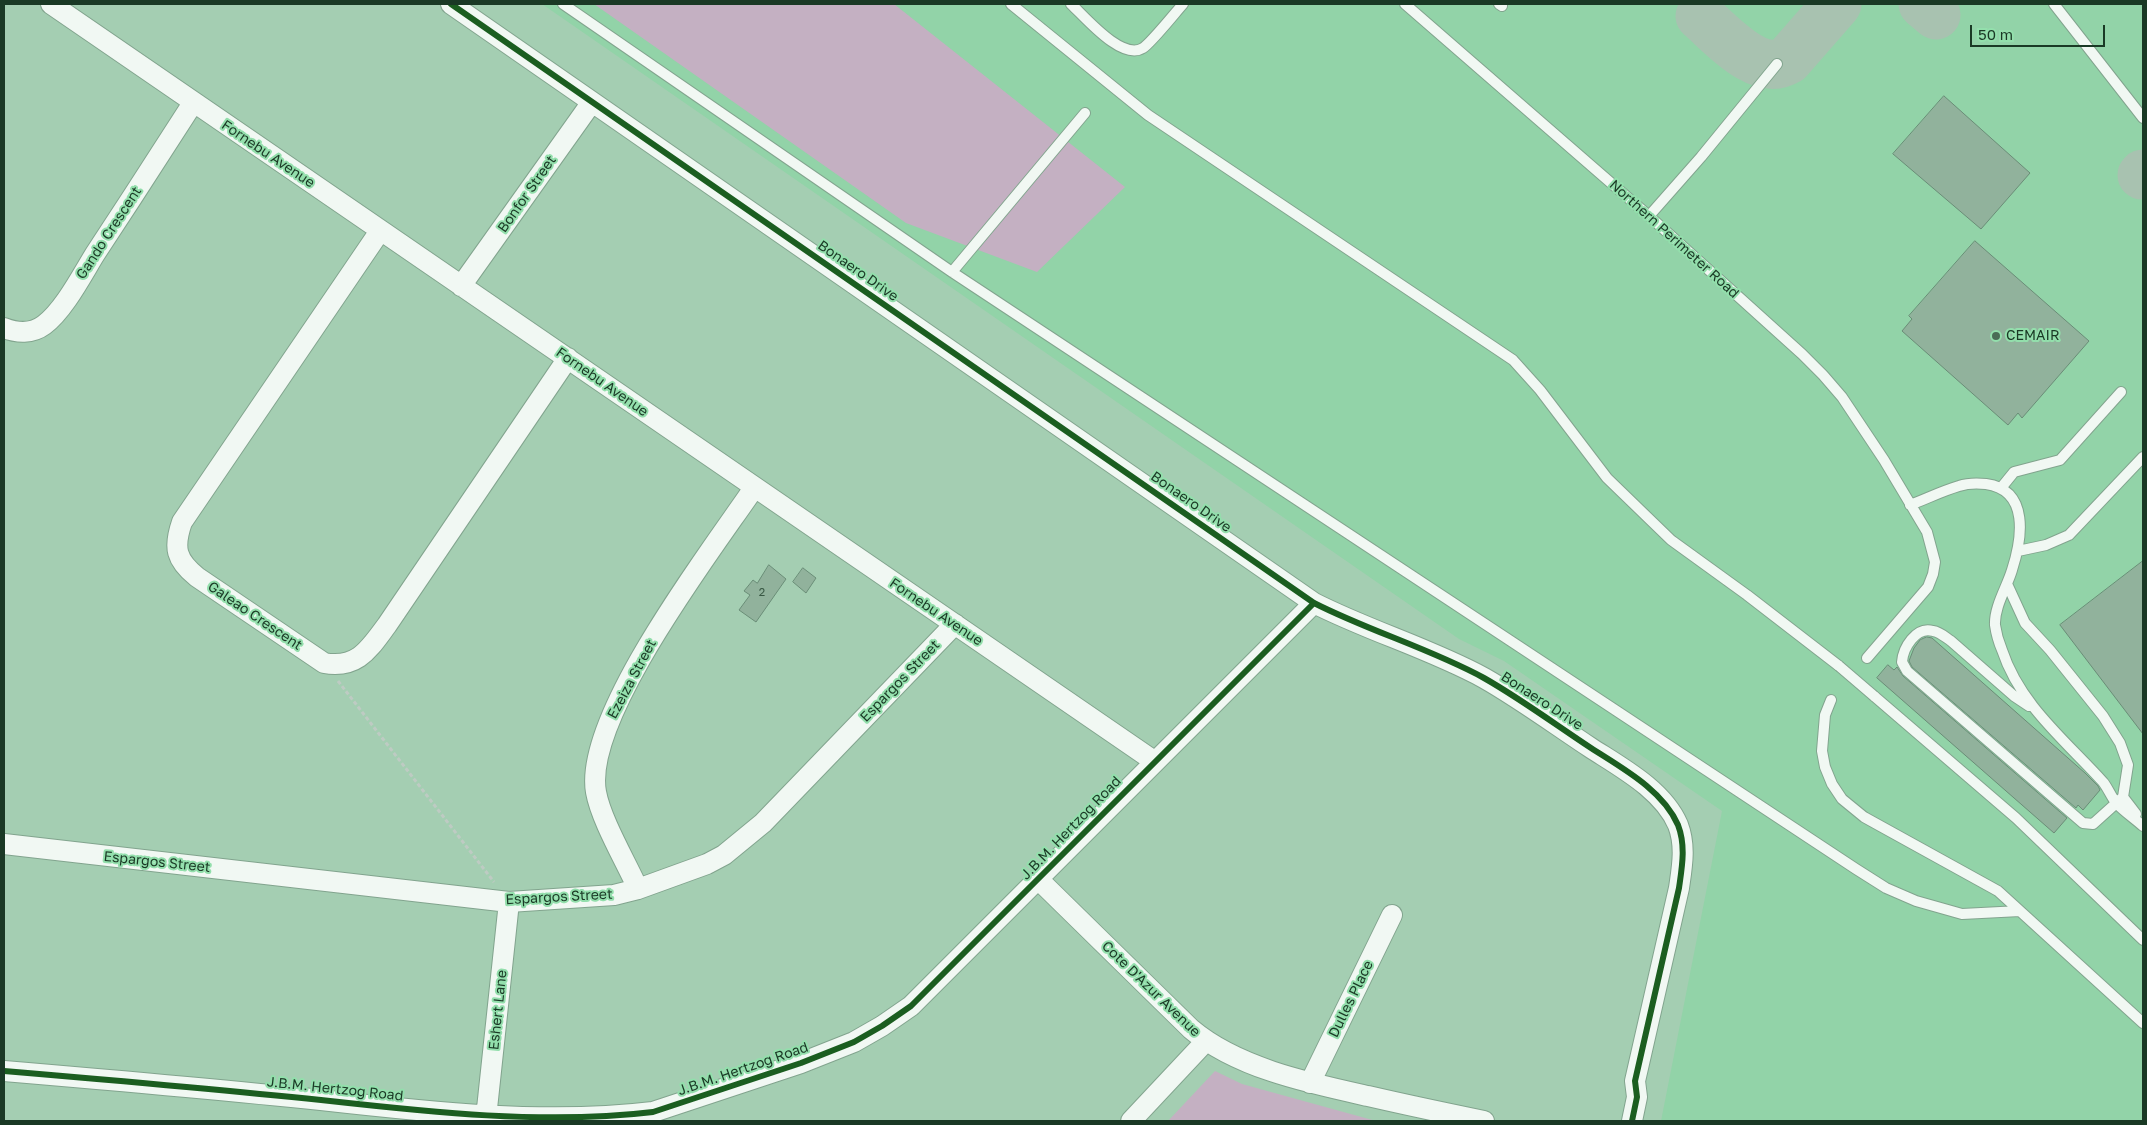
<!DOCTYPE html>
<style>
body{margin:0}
#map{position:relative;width:2147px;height:1125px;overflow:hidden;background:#a4ceb2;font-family:"Golos Text",sans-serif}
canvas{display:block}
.frame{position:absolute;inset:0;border:5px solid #1a3925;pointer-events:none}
.scale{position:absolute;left:1970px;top:25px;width:135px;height:22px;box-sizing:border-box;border:2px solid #1a3925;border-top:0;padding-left:6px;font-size:15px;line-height:18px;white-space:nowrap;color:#1a3925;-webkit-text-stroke:4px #93dfac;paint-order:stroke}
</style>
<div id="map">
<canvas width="2147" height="1125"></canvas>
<div class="frame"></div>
<div class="scale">50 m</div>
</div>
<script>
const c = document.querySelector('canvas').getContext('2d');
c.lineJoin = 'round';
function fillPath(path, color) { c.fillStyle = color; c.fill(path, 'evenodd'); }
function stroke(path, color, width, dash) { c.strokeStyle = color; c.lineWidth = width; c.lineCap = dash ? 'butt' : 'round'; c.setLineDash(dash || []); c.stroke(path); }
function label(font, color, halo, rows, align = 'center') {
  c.font = font + ' "Golos Text",sans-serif'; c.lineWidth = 4; c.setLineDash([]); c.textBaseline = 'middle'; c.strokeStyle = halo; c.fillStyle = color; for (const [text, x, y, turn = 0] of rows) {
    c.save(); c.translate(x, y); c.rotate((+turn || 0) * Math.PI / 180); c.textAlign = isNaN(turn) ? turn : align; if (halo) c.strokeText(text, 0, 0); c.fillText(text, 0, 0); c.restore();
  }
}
const built = new Path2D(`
 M542,4h1601v1117h-482l61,-310 -218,-150 -45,-22z`);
const green = new Path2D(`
 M594,4h300l231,183 -88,85 -131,-49z
 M1215,1071l27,13 134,37h-208z`);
const taxiway = new Path2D(`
 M1923,4l13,11
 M1700,16c21,18 58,62 88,44l49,-56
 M2142,175l1,-1`);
const building = new Path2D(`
 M1944,96l86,77 -49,56 -88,-75z
 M1975,241l114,100 -67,77 -4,-5 -10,12 -106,-94 10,-12 -3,-3z
 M2143,561v173l-83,-109z
 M769,565l17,14 -30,43 -17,-12 11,-15 -6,-4 9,-11 4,3z
 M803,568l13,10 -10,15 -13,-11z
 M1927,637l5,1 153,135 13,13 2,4 -17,20 -5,-5 -2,3 -164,-141 -3,-6 5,-13 6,-8z
 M1888,665l6,5 3,-3 6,9 164,142 -13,15 -177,-155z`);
const path = new Path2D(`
 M338,681l156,201`);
const lane = new Path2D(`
 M563,4l389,268 904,597 30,19 30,13 46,13 58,-3
 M1011,4l137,111 365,245 27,30 67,88 64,62 76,55 92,71
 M1071,4c15,14 51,57 72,44 8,-5 32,-35 40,-44
 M1405,4l244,212 153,138 21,21 19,22 42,63 43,72 8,30 -2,12 -5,13 -61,71
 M1499,4l3,2
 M2054,4l89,114
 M1649,216l52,-59 76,-93
 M952,272l133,-159
 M2001,488l13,-16 46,-12 61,-68
 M1910,505c16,-6 32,-14 49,-19 9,-3 18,-3 27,-2 44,6 36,55 26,86 -5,17 -18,37 -17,55 1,7 4,18 7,25 18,55 64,91 101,132 5,6 8,15 14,22 8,8 18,15 26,22
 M2018,551l28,-6 23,-10 74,-78
 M2008,586l17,37 25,27 53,66 17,27 8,22 -5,32 13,17
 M1874,696l142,122 127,122
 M1831,700l-6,15 -3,36 3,16 7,17 10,15 22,18 134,74 145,132
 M2029,706l-15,-10 -63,-55c-6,-4 -11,-9 -18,-10 -17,-5 -30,17 -31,31l5,9 176,152 10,1 30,-27`);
const street = new Path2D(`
 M51,4l1103,757
 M451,4l863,599c55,28 117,46 170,75 37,21 72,47 107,70 31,20 72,42 87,77 8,21 4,42 1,63l-44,193 2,16 -5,24
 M380,231l-198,291c-9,26 -6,38 15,55l127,86c34,6 45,-14 63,-38l181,-267
 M461,286l131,-184
 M4,328c13,5 28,6 40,-3 20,-15 38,-50 51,-71 33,-50 66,-101 98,-151
 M4,844l505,58 105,-7 24,-6 69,-25 17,-9 39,-32 192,-199
 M1039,880l152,149c46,39 118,54 177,67 39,9 77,17 116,25
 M638,889c-12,-27 -37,-69 -42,-97 -13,-74 115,-241 158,-304
 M4,1071c106,9 211,18 317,29 107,12 225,25 332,12l148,-49 53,-21 28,-16 29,-20 403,-403
 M1310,1083l82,-168
 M486,1118l23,-216
 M1131,1121l75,-80`);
const laneBridge = new Path2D(`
 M1839,666l35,30`);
const cycleway = new Path2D(`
 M451,4l863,599c55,28 117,46 170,75 37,21 72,47 107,70 31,20 72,42 87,77 8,21 4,42 1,63l-44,193 2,16 -5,24
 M4,1071c106,9 211,18 317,29 107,12 225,25 332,12l148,-49 53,-21 28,-16 29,-20 403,-403`);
const markers = [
 [1996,336,5,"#4a6d56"]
];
const numberNames = [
 ["2",762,593]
];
const streetNames = [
 ["Fornebu Avenue",268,154,34],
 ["Bonfor Street",527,194,-55],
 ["Gando Crescent",109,233,-57],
 ["Northern Perimeter Road",1674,239,42],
 ["Bonaero Drive",858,271,35],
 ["Fornebu Avenue",602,382,35],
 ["Bonaero Drive",1191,502,35],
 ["Fornebu Avenue",936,612,34],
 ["Galeao Crescent",255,616,34],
 ["Ezeiza Street",632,679,-62],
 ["Espargos Street",900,681,-46],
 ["Bonaero Drive",1542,701,33],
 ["J.B.M. Hertzog Road",1071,828,-46],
 ["Espargos Street",157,862,6],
 ["Espargos Street",559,897,-3],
 ["Cote D'Azur Avenue",1151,989,44],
 ["Dulles Place",1351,999,-64],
 ["Eshert Lane",498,1010,-84],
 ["J.B.M. Hertzog Road",743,1069,-19],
 ["J.B.M. Hertzog Road",335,1089,6]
];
const poiNames = [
 ["CEMAIR",2006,336]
];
fillPath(built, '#92d3a8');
fillPath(green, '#c4b0c2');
stroke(taxiway, '#a8c2b0', 49);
fillPath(building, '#91b29c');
stroke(building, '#6a8d77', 1);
stroke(lane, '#82a48e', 12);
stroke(street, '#82a48e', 22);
stroke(path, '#becbc3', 3, [4, 2.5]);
stroke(lane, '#f1f8f3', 10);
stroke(street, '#f1f8f3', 20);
stroke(laneBridge, '#82a48e', 12, []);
stroke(laneBridge, '#f1f8f3', 10);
stroke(cycleway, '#1b5e20', 6);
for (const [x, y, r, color] of markers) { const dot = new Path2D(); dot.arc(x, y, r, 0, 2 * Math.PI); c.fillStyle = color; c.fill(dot); stroke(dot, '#93dfac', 2); }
label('11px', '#385743', null, numberNames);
label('14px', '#1a3925', '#93dfac', streetNames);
label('14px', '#1a3925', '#93dfac', poiNames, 'left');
</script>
